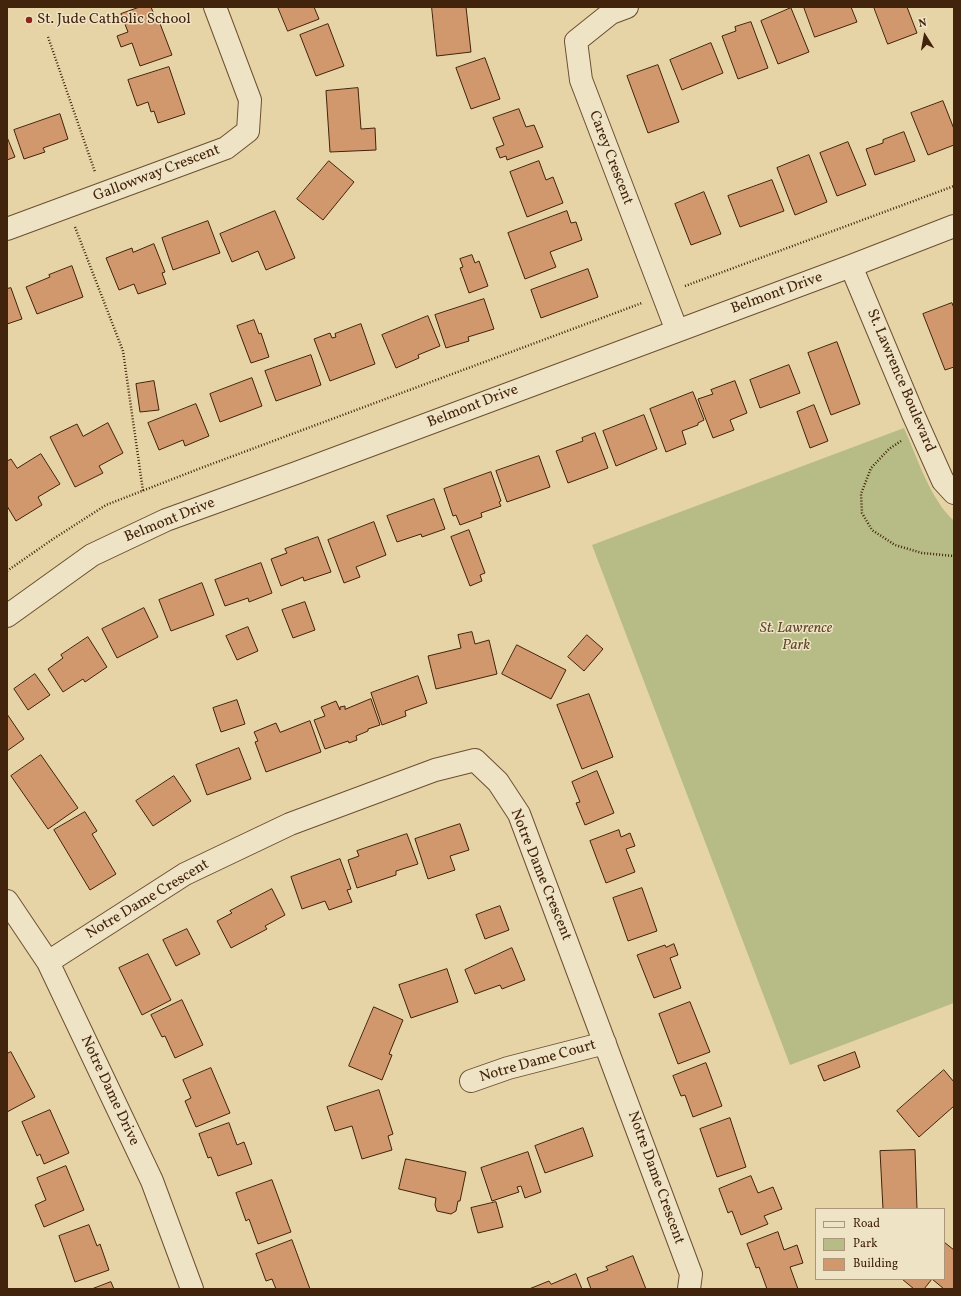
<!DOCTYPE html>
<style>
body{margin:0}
#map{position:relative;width:961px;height:1296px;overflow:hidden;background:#e7d4a6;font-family:Vollkorn,serif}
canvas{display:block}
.frame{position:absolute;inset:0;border:8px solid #42230b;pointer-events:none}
.legend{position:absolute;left:815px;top:1208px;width:130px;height:72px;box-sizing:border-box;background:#efe3c5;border:1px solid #aa967b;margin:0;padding:5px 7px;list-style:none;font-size:12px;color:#42230b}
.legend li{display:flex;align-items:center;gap:8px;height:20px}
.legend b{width:20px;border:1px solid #aa967b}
.north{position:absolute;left:905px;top:16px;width:40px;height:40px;-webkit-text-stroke:3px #efe3c5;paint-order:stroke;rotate:349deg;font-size:11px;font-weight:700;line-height:16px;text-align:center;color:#42230b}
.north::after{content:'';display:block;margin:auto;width:14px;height:18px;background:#42230b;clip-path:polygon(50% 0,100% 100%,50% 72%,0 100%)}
</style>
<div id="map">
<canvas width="961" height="1296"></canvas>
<div class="frame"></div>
<ul class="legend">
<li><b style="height:5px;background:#efe3c5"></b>Road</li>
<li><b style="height:11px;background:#b7bc86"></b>Park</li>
<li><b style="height:11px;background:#d1976d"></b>Building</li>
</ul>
<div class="north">N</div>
</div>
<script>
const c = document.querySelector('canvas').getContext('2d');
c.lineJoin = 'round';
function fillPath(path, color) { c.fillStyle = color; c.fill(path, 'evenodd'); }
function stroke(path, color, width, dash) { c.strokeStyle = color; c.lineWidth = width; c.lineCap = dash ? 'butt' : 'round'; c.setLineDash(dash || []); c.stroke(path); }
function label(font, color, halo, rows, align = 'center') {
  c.font = font + ' Vollkorn,serif'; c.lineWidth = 3; c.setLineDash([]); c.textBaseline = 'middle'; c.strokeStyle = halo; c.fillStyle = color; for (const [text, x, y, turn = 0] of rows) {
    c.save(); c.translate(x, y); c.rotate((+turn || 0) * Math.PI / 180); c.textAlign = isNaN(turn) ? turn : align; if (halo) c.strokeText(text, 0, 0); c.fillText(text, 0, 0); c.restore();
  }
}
const green = new Path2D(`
 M904,428c14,31 25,69 50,93v482l-164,62 -198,-520z`);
const building = new Path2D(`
 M140,7h11l6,15 2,-1 13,34 -32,11 -8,-23 -11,4 -4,-11 11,-4 -7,-18z
 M278,7h36l5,12 -31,12z
 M432,7h34l5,45 -34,4z
 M804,7h47l6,15 -42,15z
 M874,7h33l10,26 -29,11z
 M791,8l18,44 -31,12 -17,-43z
 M751,22l17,46 -30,11 -16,-43 14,-5 -1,-4z
 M328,24l16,42 -28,10 -16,-41z
 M711,43l12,30 -41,17 -12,-30z
 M485,58l15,41 -29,10 -15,-41z
 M658,65l21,57 -31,11 -21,-57z
 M169,67l16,47 -27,9 -4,-12 -3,1 -3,-10 -11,4 -9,-26z
 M358,88l3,41 14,-1 1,22 -46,2 -4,-61z
 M943,101l11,28v16l-26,10 -17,-42z
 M519,109l7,18 8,-2 9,22 -36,13 -1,-4 -6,2 -4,-10 8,-3 -11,-27z
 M60,114l8,25 -25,9 2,4 -21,7 -10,-29z
 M904,132l11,29 -40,14 -9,-26 17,-6v-3z
 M7,137l8,20 -8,3z
 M848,142l18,43 -29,11 -17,-43z
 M809,155l18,47 -32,13 -18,-47z
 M329,161l25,21 -31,38 -26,-21z
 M539,161l7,19 7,-3 10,26 -36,14 -17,-45z
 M772,180l12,31 -44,16 -12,-31z
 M704,192l17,42 -30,11 -16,-41z
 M275,211l20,47 -29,12 -8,-19 -26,11 -12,-28z
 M567,211l4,12 5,-1 6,18 -32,12 6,15 -31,12 -17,-46z
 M208,221l12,32 -47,17 -11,-32z
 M154,244l11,28 -3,1 4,11 -28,10 -4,-10 -15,6 -13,-32 26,-10 1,4z
 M472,255l3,8 4,-2 9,25 -19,7 -9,-25 3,-1 -3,-8z
 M72,266l11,31 -46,17 -11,-27 24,-10 -1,-2z
 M588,269l10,28 -57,21 -10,-28z
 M11,288l11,31 -15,5v-35z
 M484,299l10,30 -26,8 1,4 -23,7 -11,-33z
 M952,303l2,5v59l-9,3 -22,-56z
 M428,316l12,30 -22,9 1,3 -23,10 -14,-33z
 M254,320l5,14 2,-1 8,24 -18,6 -14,-37z
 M361,324l14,40 -45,17 -16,-42 16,-6 2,5 4,-1 -1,-3z
 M837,342l23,62 -29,11 -23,-62z
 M311,355l10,30 -45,16 -11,-30z
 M789,365l11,28 -40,15 -10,-28z
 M252,378l10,28 -42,16 -10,-28z
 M154,381l5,29 -19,2 -4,-28z
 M735,381l12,32 -17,7 4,10 -21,8 -15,-39 15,-5 -2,-4z
 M693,392l11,28 -6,3v2l-16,6 4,13 -20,8 -16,-43z
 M196,404l13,32 -24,10 -2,-6 -24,10 -11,-27z
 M814,405l14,36 -18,7 -13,-36z
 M644,415l13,34 -41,17 -13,-35z
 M108,423l15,30 -24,13 4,7 -28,14 -25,-50 27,-13 6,12z
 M595,433l13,35 -40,15 -12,-32 27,-10 -1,-3z
 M41,454l19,30 -22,13 4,8 -26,16 -9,-15v-45l4,-2 6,9z
 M539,456l11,31 -43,15 -11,-31z
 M491,472l10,29 -2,1 2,4 -20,7 1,4 -22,8 -4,-10 -3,1 -9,-27z
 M434,499l11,30 -23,8 -1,-3 -24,8 -10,-26z
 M374,522l12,33 -30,12 4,10 -16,6 -16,-43z
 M469,530l16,43 -5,2 2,6 -12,5 -19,-49z
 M318,537l13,35 -27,9 -1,-4 -22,9 -10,-27 16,-6 -2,-4z
 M261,563l11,30 -23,9 -1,-4 -23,8 -10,-26z
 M202,583l12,32 -43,16 -12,-31z
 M305,602l10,28 -22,8 -11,-28z
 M144,608l14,29 -41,21 -15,-29z
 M248,627l10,24 -21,9 -11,-24z
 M472,632l3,12 14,-4 8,34 -61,15 -8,-33 33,-8 -3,-13z
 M587,635l16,14 -19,22 -16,-14z
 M88,637l19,30 -22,15 -2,-3 -20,13 -15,-23 15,-11 -2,-3z
 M517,645l49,25 -15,29 -49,-25z
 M35,674l15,21 -22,15 -14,-21z
 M418,676l9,27 -22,8 1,5 -24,9 -11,-32z
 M589,694l24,63 -31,12 -25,-64z
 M371,699l9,26 -12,4v2l-12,5 1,4 -8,3 -1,-2 -23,8 -11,-29 11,-4 -4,-9 15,-6 4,9v-3l5,-1v3z
 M237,700l8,24 -24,8 -8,-24z
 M7,714l17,25 -17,12z
 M310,721l11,31 -55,20 -11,-30 3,-1 -4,-9 22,-9 4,9z
 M239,748l12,31 -44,16 -11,-30z
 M41,755l37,53 -30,21 -37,-53z
 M597,771l17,42 -29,12 -9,-22 4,-1 -8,-20z
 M174,776l17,25 -38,25 -17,-25z
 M85,812l12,19 -5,3 24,40 -26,16 -36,-60z
 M460,824l9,26 -19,6 5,14 -27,9 -13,-40z
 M619,830l2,7 9,-4 5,13 -9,3 9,23 -29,11 -16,-42z
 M407,834l11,30 -22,7v4l-39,13 -9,-28 11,-4 -2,-5z
 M340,859l11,30 -4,1 5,12 -23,8 -4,-9 -23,8 -11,-32z
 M642,888l15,43 -29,10 -15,-43z
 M272,889l13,26 -20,11 2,3 -36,19 -14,-27 15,-8 -2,-2z
 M500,906l9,24 -24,9 -9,-24z
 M187,929l13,25 -24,12 -13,-26z
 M674,944l4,11 -8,3 11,30 -27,10 -17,-43 28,-10 1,2z
 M512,948l13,32 -23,9 -2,-4 -25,9 -10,-24z
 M148,954l23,46 -29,15 -23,-47z
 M447,969l11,33 -47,16 -12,-33z
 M182,1000l21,45 -28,13 -10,-22 -3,1 -11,-22z
 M690,1002l20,50 -32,12 -19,-50z
 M374,1007l29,13 -14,34 3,1 -10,25 -33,-14z
 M11,1052l24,45 -28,15v-58z
 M855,1052l5,15 -36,14 -6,-15z
 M706,1063l16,43 -29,11 -8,-22 -4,1 -8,-20z
 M211,1068l19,45 -34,14 -11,-26 6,-3 -8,-18z
 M944,1070l10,12v24l-35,31 -22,-26z
 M379,1090l14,44 -5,2 4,14 -30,9 -10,-33 -17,5 -8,-24z
 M50,1110l19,43 -25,11 -4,-10 -3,2 -15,-34z
 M730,1118l16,49 -29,10 -17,-48z
 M229,1123l8,22 7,-3 8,22 -34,12 -7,-19 -3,1 -9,-24z
 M583,1128l10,28 -48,17 -10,-27z
 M915,1150l2,59h-34l-3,-58z
 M528,1152l13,40 -16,6 -4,-12 -4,1 2,5 -27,9 -11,-33z
 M406,1159l60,13 -6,29h-2l-2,10 -5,3 -14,-3 -2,-6 1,-7 -37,-9z
 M66,1166l18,44 -40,17 -9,-22 11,-5 -9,-22z
 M751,1176l7,17 15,-6 9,22 -18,7 4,8 -27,11 -9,-24 -4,2 -9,-24z
 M272,1180l19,52 -33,12 -9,-25 -3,2 -10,-28z
 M496,1202l7,25 -25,6 -7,-25z
 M89,1225l8,21 3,-2 9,26 -34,12 -16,-46z
 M778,1232l6,18 13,-5 6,18 -13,4 8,22h-31l-8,-22 -3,1 -9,-24z
 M292,1240l18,49h-34l-4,-10 -6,2 -10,-27z
 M944,1242l10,8v39h-10l-12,-10 -8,10h-10l-12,-10h42z
 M633,1256l13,33h-55l-4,-11 21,-8 -2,-3z
 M576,1274l6,15h-53l20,-8 2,3z
 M111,1282l3,7h-22z`);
const path = new Path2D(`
 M48,37l47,135
 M75,227l48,124 20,140
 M685,286l269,-100
 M901,441l-12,8 -18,19 -10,26 1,19 10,17 23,15 27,8 32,3
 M7,571l46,-32 53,-34 95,-37 441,-165`);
const minor = new Path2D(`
 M627,7l-16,6 -35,28 5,39 96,251
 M7,229l219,-81 22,-17 2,-31 -35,-93
 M851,266l62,148 30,67 11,12
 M7,616l85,-61 74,-35 130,-47 381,-142 174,-65 103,-40
 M7,901l41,61 104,219 40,108
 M48,962l137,-88 105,-50 145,-54 40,-10 23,22 21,32 172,460 -2,15
 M471,1081l37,-13 97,-25`);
const markers = [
 [29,20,4,"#8f2418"]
];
const poiNames = [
 ["St. Jude Catholic School",37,20]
];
const streetNames = [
 ["Carey Crescent",610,158,69],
 ["Gallowway Crescent",157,174,-21],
 ["Belmont Drive",777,294,-20],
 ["St. Lawrence Boulevard",900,381,67],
 ["Belmont Drive",473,407,-21],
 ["Belmont Drive",170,521,-22],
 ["Notre Dame Crescent",540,875,68],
 ["Notre Dame Crescent",148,900,-31],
 ["Notre Dame Court",538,1062,-16],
 ["Notre Dame Drive",109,1091,65],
 ["Notre Dame Crescent",655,1178,70]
];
const parkNames = [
 ["St. Lawrence",796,629],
 ["Park",796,646]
];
fillPath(green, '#b7bc86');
fillPath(building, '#d1976d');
stroke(building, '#42230b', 1);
stroke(minor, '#6b4f32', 24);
stroke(path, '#42230b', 2.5, [1, 2]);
stroke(minor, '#efe3c5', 22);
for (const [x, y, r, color] of markers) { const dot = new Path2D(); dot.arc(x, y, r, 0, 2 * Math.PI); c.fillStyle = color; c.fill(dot); stroke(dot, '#efe3c5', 1.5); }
label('15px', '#42230b', '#efe3c5', poiNames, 'left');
label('15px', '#42230b', '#efe3c5', streetNames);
label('italic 15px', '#5f492a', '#efe3c5', parkNames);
</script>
